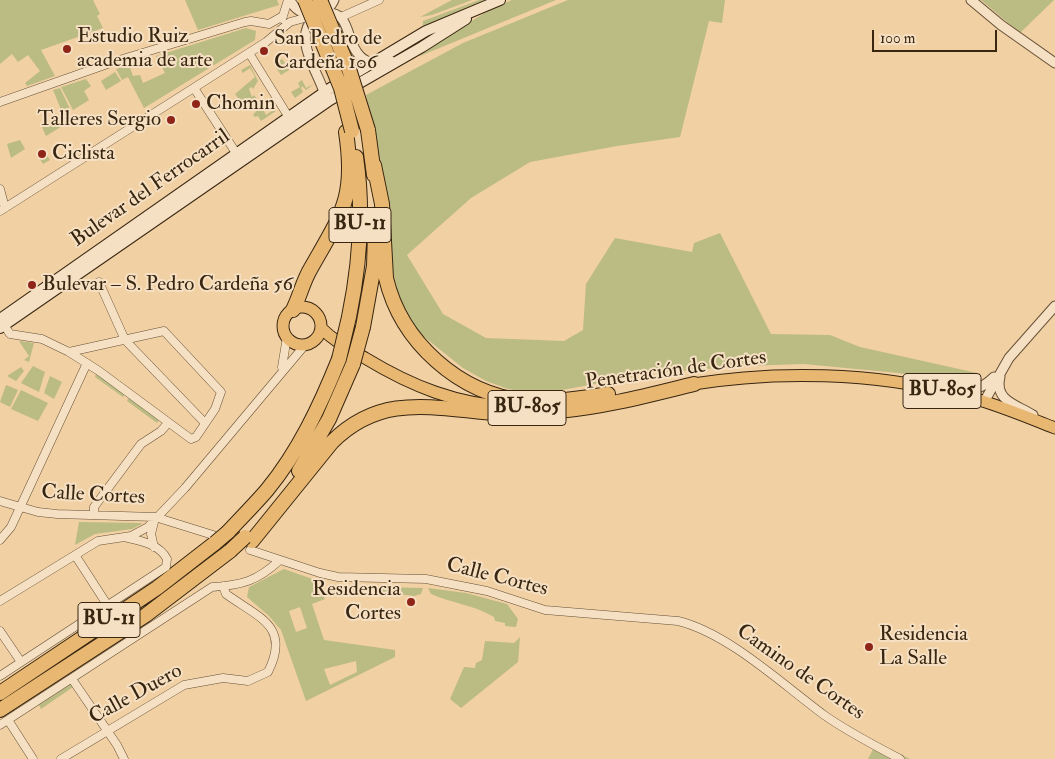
<!DOCTYPE html>
<meta charset="utf-8">
<style>
body{margin:0}
#map{position:relative;width:1055px;height:759px;overflow:hidden;background:#f1d0a3;font-family:"IM FELL Double Pica",serif}
canvas{display:block}
.scale{position:absolute;left:872px;top:30px;width:125px;height:22px;box-sizing:border-box;border:2px solid #382611;border-top:0;padding-left:6px;font-size:15px;line-height:18px;white-space:nowrap;color:#382611;-webkit-text-stroke:4px #f6e0c3;paint-order:stroke}
</style>
<div id="map">
<canvas width="1055" height="759"></canvas>
<div class="scale">100 m</div>
</div>
<script>
const c = document.querySelector('canvas').getContext('2d');
c.lineJoin = 'round';
function fillPath(path, color) { c.fillStyle = color; c.fill(path, 'evenodd'); }
function stroke(path, color, width, dash) { c.strokeStyle = color; c.lineWidth = width; c.lineCap = dash ? 'butt' : 'round'; c.setLineDash(dash || []); c.stroke(path); }
function label(font, color, halo, rows, align = 'center') {
  c.font = font + ' "IM FELL Double Pica",serif'; c.lineWidth = 4; c.setLineDash([]); c.textBaseline = 'middle'; c.strokeStyle = halo; c.fillStyle = color; for (const [text, x, y, turn = 0] of rows) {
    c.save(); c.translate(x, y); c.rotate((+turn || 0) * Math.PI / 180); c.textAlign = isNaN(turn) ? turn : align; if (halo) c.strokeText(text, 0, 0); c.fillText(text, 0, 0); c.restore();
  }
}
const green = new Path2D(`
 M0,0h93l7,14 -3,2 6,12 -62,22 14,26 -28,10 -2,-3 15,-12 -12,-16 -10,7 -6,-8 -12,10z
 M185,0h92l2,5 -81,25z
 M452,0h20l-40,15 -12,2z
 M479,0h5l-61,27v-6z
 M512,0h44l-136,56v-3l71,-44z
 M568,0h157l-3,23 -13,-2 -29,116 -63,9 -87,16 -59,36 -64,57 36,59 43,24 78,3 19,-11 3,-46 29,-46 77,14 2,-9 26,-10 51,101 59,1 30,12 117,26 -4,12 -75,-12 -94,-9 -59,2 -90,7 -115,21 -32,-5 -22,-8 -23,-13 -45,-36 -18,-32 -12,-46 -4,-64 -10,-60 -8,-35 97,-52z
 M981,0h73l-34,33z
 M246,28l10,3 -1,9 -111,68 -16,-31 -6,3 -6,-11 13,-4 4,11 7,-1 3,8 22,-10 -9,-17z
 M282,59l3,4 -5,3 2,3 5,-3 2,4 -8,5 -7,-10z
 M250,65l8,16 -5,8 -2,-2 -2,2 3,8 2,-2 5,7 -8,9 -6,-7 -2,1 -8,-11 20,-17 -5,-9 -7,5 -2,-3z
 M115,72l6,9 -15,9 -5,-9z
 M86,79l5,7 -7,5 5,9 -16,10 -12,-23z
 M302,80l4,8 8,-4 -8,6 -4,-4 -1,2 2,4 -8,6 -4,-6 9,-5 -2,-4z
 M60,88l10,21 -8,3 -9,-22z
 M261,105l5,10 9,-6 1,2 -15,10 -3,-5 -3,1 -2,-2z
 M61,120l3,5 -18,11 -4,-9z
 M20,140l5,9 -14,9 -4,-14z
 M43,149l7,11 -7,4 -7,-11z
 M19,341l15,2 -5,19 -5,-2 5,-4z
 M33,366l12,6 -6,20 -18,-9z
 M21,367l3,4 -8,10 -9,-5z
 M96,373l29,21 -2,3 -28,-20z
 M50,376l12,6 -8,17 -10,-6z
 M6,385l12,5 -8,17 -10,-5z
 M21,390l27,13 -10,18 -27,-12z
 M129,397l30,23 -2,3 -30,-22z
 M79,522l62,1 1,1 -10,5 -37,5 -20,11z
 M284,569l34,12 7,18 -13,5 12,36 71,10v7l-89,44 -25,-71 -12,-14 -22,-19 2,-10zM300,607l7,21 -11,4 -7,-21zM356,661l1,11 -27,13 -6,-16z
 M329,584l14,2 80,2 -2,6 -7,2 -49,-6 -28,6 -4,-2z
 M428,588l38,5 41,11 11,15 -2,8 -11,-1v-3l-10,-2 -1,-4c-20,-12 -43,-14 -63,-23z
 M520,637l-2,25 -57,46 -11,-9 14,-32 11,1 1,-5 6,-3 3,-19 29,2z
 M71,684l2,3 -32,22 -2,-4z
 M877,742l33,17h-42z`);
const minor = new Path2D(`
 M341,17l38,-17
 M282,19l6,-19
 M249,53l39,63
 M194,88l42,65
 M0,102l116,-41 129,-39 6,-1 18,3 14,-8
 M0,189l5,19
 M0,211l266,-169 24,-20 22,-6
 M99,282l26,58 80,83
 M4,325l6,9 32,5 27,13 30,19 92,68 5,-2 19,-28 6,-17 -57,-61 -95,21
 M282,367l5,-30
 M0,501l38,11 19,2 98,3 58,18
 M94,515v-8l47,-63 20,-13 7,-8
 M154,522l-3,12 3,13
 M0,540l11,-13 76,-164
 M250,550l70,23 18,4 88,2 61,12 58,19 133,11c50,12 104,63 146,94 24,17 50,30 76,44
 M75,555l33,51
 M0,601l98,-60 33,-5 17,-9 37,-39 120,-143
 M0,631l21,31
 M0,676l166,-109 1,-8c-7,-14 -25,-18 -39,-21
 M72,679l45,66 7,14
 M8,720l25,39
 M0,725l212,-138c31,-2 45,-6 68,-27
 M61,759l123,-74 39,-7 25,3 20,-9c23,-46 -9,-54 -42,-78l-3,-8`);
const tertiary = new Path2D(`
 M290,0c9,19 35,20 44,0
 M971,0l30,25 54,38
 M323,13c30,-3 21,28 37,43 4,5 12,7 18,9l13,-4
 M314,17c-21,22 2,51 10,75v5
 M1000,377c-6,24 17,28 33,38
 M950,387c20,3 29,5 44,-10
 M984,402l25,-44 46,-52`);
const secondary = new Path2D(`
 M0,319l329,-230 97,-58 74,-31
 M0,328l330,-228 92,-53 44,-28`);
const primary = new Path2D(`
 M283 326a19 19 0 1 1 38 0a19 19 0 1 1-38 0Z
 M321,328c13,13 28,21 44,30 46,28 93,47 147,49
 M686,385c90,-15 187,-13 276,10 32,8 62,21 93,33`);
const motorway = new Path2D(`
 M368,130l6,45
 M374,165l8,39 4,74c15,64 73,116 139,123 28,2 56,-3 83,-7
 M293,310c7,-14 10,-29 18,-42 31,-55 45,-70 35,-136
 M349,317c11,-53 15,-106 7,-160
 M363,327l11,-61 1,-33
 M299,471l30,-52 24,-55
 M228,532c13,-14 27,-28 39,-42 32,-39 53,-84 72,-131
 M252,541l80,-99c49,-49 100,-34 162,-29 21,1 44,-1 65,-2 45,-4 90,-16 135,-27
 M0,693l157,-105 58,-45
 M0,710l146,-95 84,-64`);
const motorwayBridge = new Path2D(`
 M305,0l36,88 11,43
 M320,0l29,69 19,61
 M339,359l10,-42
 M353,364l10,-37
 M215,543l13,-11
 M230,551l15,-14`);
const markers = [
 [67,49,5,"#8f2418"],
 [264,51,5,"#8f2418"],
 [196,104,5,"#8f2418"],
 [171,120,5,"#8f2418"],
 [42,154,5,"#8f2418"],
 [32,285,5,"#8f2418"],
 [411,602,5,"#8f2418"],
 [869,647,5,"#8f2418"]
];
const shields = [
 [360,225,62],
 [942,391,78],
 [527,408,78],
 [109,620,62]
];
const shieldNames = [
 ["BU-11",360,225],
 ["BU-805",942,391],
 ["BU-805",527,408],
 ["BU-11",109,620]
];
const poiNames = [
 ["Estudio Ruiz",77,37],
 ["academia de arte",77,61],
 ["San Pedro de",274,39],
 ["Cardeña 106",274,63],
 ["Chomin",206,104],
 ["Talleres Sergio",161,120,"right"],
 ["Ciclista",52,154],
 ["Bulevar – S. Pedro Cardeña 56",42,285],
 ["Residencia",401,590,"right"],
 ["Cortes",401,614,"right"],
 ["Residencia",879,635],
 ["La Salle",879,659]
];
const streetNames = [
 ["Bulevar del Ferrocarril",151,189,-35],
 ["Penetración de Cortes",676,371,-8],
 ["Calle Cortes",93,496,3],
 ["Calle Cortes",497,578,14],
 ["Camino de Cortes",800,673,35],
 ["Calle Duero",136,695,-29]
];
fillPath(green, '#bbbb84');
stroke(minor, '#665036', 9);
stroke(tertiary, '#665036', 11);
stroke(secondary, '#382611', 12);
stroke(primary, '#382611', 13);
stroke(motorway, '#382611', 16);
stroke(minor, '#f6e0c3', 8);
stroke(tertiary, '#f6e0c3', 9);
stroke(secondary, '#f6e0c3', 10);
stroke(primary, '#e8b872', 11);
stroke(motorway, '#e8b872', 14);
stroke(motorwayBridge, '#382611', 16, []);
stroke(motorwayBridge, '#e8b872', 14);
for (const [x, y, r, color] of markers) { const dot = new Path2D(); dot.arc(x, y, r, 0, 2 * Math.PI); c.fillStyle = color; c.fill(dot); stroke(dot, '#f6e0c3', 2); }
for (const [x, y, w] of shields) { const box = new Path2D(); box.roundRect(x - w / 2, y - 17.5, w, 35, 4); c.fillStyle = '#f6e0c3'; c.fill(box); stroke(box, '#382611', 1); }
label('bold 20px', '#382611', null, shieldNames);
label('21px', '#382611', '#f6e0c3', poiNames, 'left');
label('21px', '#382611', '#f6e0c3', streetNames);
</script>
